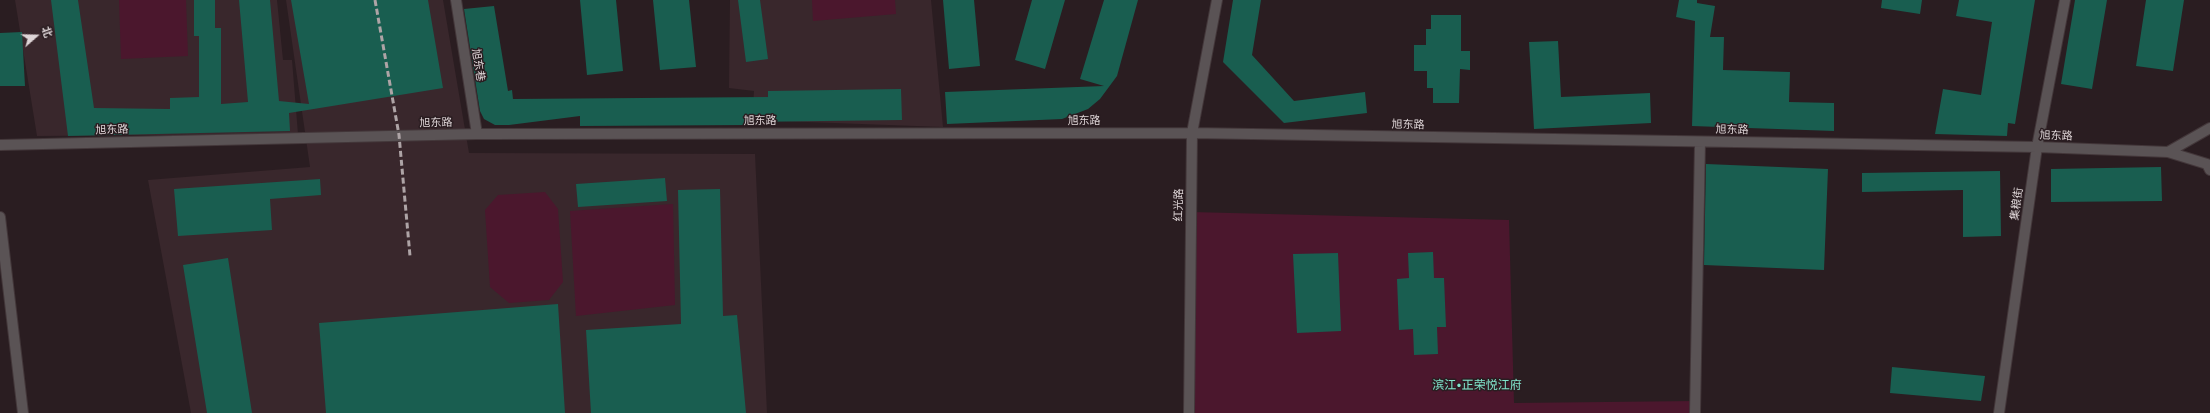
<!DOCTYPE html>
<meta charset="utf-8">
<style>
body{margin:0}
#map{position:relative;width:2210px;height:413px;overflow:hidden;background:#2a1d21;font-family:"PT Sans","Noto Sans SC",sans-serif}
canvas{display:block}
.north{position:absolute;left:16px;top:16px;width:40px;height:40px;-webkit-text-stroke:3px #2a1d21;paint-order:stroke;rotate:70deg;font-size:11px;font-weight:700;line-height:16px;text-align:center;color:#ded5d7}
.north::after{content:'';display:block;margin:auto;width:14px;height:18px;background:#ded5d7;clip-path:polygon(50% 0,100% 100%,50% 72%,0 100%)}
</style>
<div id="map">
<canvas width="2210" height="413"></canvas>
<div class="north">北</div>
</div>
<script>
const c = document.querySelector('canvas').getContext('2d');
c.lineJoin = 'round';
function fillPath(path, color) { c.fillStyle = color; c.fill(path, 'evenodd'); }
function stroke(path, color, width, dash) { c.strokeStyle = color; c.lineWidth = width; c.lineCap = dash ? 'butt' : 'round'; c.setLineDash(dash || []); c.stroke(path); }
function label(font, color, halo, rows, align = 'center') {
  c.font = font + ' "PT Sans","Noto Sans SC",sans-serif'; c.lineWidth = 3; c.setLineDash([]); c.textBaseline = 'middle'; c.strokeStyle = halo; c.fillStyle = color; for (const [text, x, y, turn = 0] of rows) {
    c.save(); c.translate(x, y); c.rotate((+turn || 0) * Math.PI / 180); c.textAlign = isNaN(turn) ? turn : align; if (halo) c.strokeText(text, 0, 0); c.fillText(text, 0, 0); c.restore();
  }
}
const built = new Path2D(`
 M15,0h262l6,60h9l6,74 -261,2z
 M286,0h157l26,153 286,1 12,259h-576l-43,-233 162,-13z
 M730,0h201l12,127 -191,-7 2,-29 -25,-3z`);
const green = new Path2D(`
 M119,0h67l2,56 -67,3z
 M812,0h83l1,14 -83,7z
 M545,192l13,17 5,73 -14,18 -40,3 -19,-16 -5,-77 13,-15z
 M673,204l2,101 -99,11 -6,-105z
 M1191,212l318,8 5,183 181,-2v12h-506z`);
const building = new Path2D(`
 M51,0h27l16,108 76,1v-11l29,-1v-61h-5v-36h21v28h6v76l27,-2 -9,-102h31l9,101 30,3 -18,-104h137l15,88 -154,25 1,18 -222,5z
 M580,0h36l7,71 -36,4z
 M653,0h36l7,67 -36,3z
 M738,0h22l8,59 -22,3z
 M943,0h31l6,66 -31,3z
 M1032,0h33l-20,69 -30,-9z
 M1104,0h34l-21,76 -17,23 -12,10 -26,10 -115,5 -2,-32 159,-6 -24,-7z
 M1233,0h28l-9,55 42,46 71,-9 2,21 -83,10 -61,-61z
 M1679,0h18v3l18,3 -5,31h14l-1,33 67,2 -1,30 45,1v28l-142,-5 3,-105 -19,-4z
 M1882,0h40l-2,14 -39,-6z
 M1959,0h76l-20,124 -7,-1 -1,13 -72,-2 8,-45 38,6 11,-73 -36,-6z
 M2075,0h32l-15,89 -31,-5z
 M2146,0h38l-11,71 -37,-5z
 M494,6l14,85 4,-1 1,9 255,-2v-6l133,-2 1,31 -154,2v3l-168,1v-10l-71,9h-14l-11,-6 -4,-8 -16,-102z
 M1431,15h30v36h9v19l-10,-1 -1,34h-26v-15h-6v-17h-13v-26h12v-16h5z
 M22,32l3,54h-25v-53z
 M1558,41l3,56 89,-4 1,30 -117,6 -5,-87z
 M1706,164l122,5 -4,101 -120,-5z
 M2161,167l1,34 -111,1v-33z
 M2000,171l1,65 -38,1v-47l-101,2v-19z
 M665,178l2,23 -89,6 -2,-23z
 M320,179l1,16 -51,4 2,31 -94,6 -4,-47z
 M720,189l3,127 14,-1 9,98h-155l-5,-83 95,-6 -3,-134z
 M1433,252l1,26h10l2,49h-9l1,27 -24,1 -1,-26 -14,1 -2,-51 12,-1 -1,-25z
 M1338,253l3,78 -44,2 -4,-79z
 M228,258l24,155h-45l-24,-148z
 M558,304l7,109h-239l-7,-90z
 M1892,367l93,9 -4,25 -91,-8z`);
const minor = new Path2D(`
 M456,0l21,134
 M0,145l477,-11 715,-1 845,14 131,5 39,12 3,6
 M2168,152l42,-24
 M0,217l23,196
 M1189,413l3,-280 25,-133
 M1695,413l5,-271
 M1999,413l38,-266 28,-147`);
const rail = new Path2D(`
 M375,0l24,135 11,121`);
const streetNames = [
 ["旭东巷",478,65,81],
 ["旭东路",760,121],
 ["旭东路",1084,121],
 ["旭东路",436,123,-1],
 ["旭东路",1408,125,1],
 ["旭东路",112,130,-2],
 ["旭东路",1732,130,1],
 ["旭东路",2056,136,2],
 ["集粮街",2017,204,-82],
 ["红光路",1179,205,-89]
];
const neighbourhoodNames = [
 ["滨江•正荣悦江府",1477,386]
];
fillPath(built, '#39272c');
fillPath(green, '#4b172d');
fillPath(building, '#195e50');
stroke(minor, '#43373a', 12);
stroke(minor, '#5a5355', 10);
stroke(rail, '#aea4a6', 3, [6, 3]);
label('11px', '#ded5d7', '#2a1d21', streetNames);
label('12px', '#82e4cc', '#2a1d21', neighbourhoodNames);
</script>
